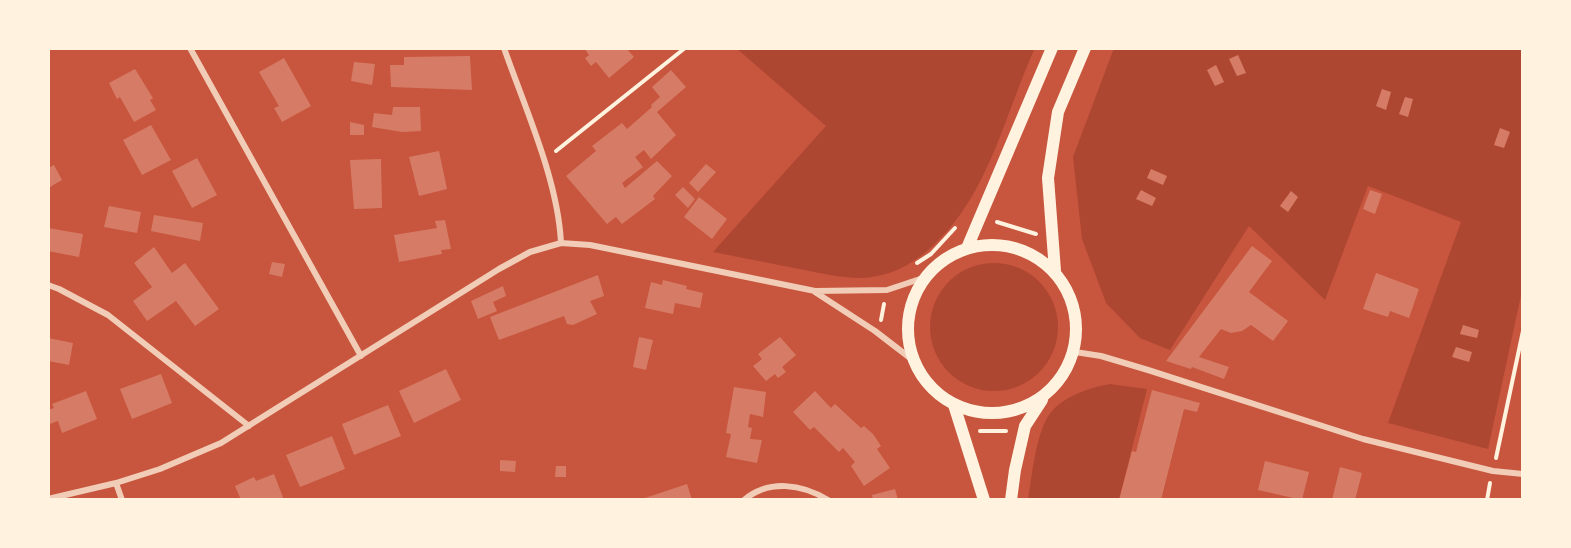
<!DOCTYPE html>
<style>
body{margin:0}
#map{position:relative;width:1571px;height:548px;overflow:hidden;background:#c8553d;font-family:Inter,sans-serif}
canvas{display:block}
.frame{position:absolute;inset:0;border:50px solid #fff3e0;pointer-events:none}
</style>
<div id="map">
<canvas width="1571" height="548"></canvas>
<div class="frame"></div>
</div>
<script>
const c = document.querySelector('canvas').getContext('2d');
c.lineJoin = 'round';
function fillPath(path, color) { c.fillStyle = color; c.fill(path, 'evenodd'); }
function stroke(path, color, width, dash) { c.strokeStyle = color; c.lineWidth = width; c.lineCap = dash ? 'butt' : 'round'; c.setLineDash(dash || []); c.stroke(path); }
const green = new Path2D(`
 M736,48h299c-32,70 -47,152 -108,203 -19,16 -40,26 -66,27 -22,0 -45,-6 -67,-10 -27,-5 -54,-11 -81,-16l113,-126z
 M1114,48h409v238l-35,163 -100,-26 73,-201 -93,-36 -43,114 -76,-74 -79,124 -30,-12 -34,-35 -24,-64 -9,-82z
 M930 327a64 64 0 1 1 128 0a64 64 0 1 1-128 0Z
 M1110,384l37,5 -28,111h-91c4,-24 8,-71 24,-89 13,-15 39,-24 58,-27z`);
const building = new Path2D(`
 M584,48h42l8,9 -25,21 -13,-16 -5,4 -6,-8 4,-3z
 M1238,55l8,18 -9,3 -8,-17z
 M470,56l2,34 -81,-3 -1,-22h14v-8z
 M284,58l27,48 -29,16 -8,-14 5,-2 -20,-34z
 M354,62l21,2 -3,21 -21,-4z
 M1216,65l8,17 -9,4 -8,-16z
 M135,69l18,29 -3,2 6,10 -22,12 -14,-25 -3,2 -8,-16z
 M671,70l15,17 -29,25 19,23 -25,24 -7,-9 -9,7 8,10 -21,16 3,5 32,-27 15,15 -19,20 2,3 -33,25 -6,-7 -9,7 -41,-48 30,-25 -4,-5 30,-23 5,6 25,-22 -1,-2 9,-8 -8,-10z
 M1382,89l9,3 -5,18 -10,-4z
 M1405,97l8,2 -5,18 -9,-3z
 M393,107h27l1,24 -19,1 -30,-5 2,-14 18,2z
 M350,122l14,3v10h-14z
 M151,125l20,35 -29,15 -19,-35z
 M1500,128l10,4 -6,16 -10,-3z
 M439,151l8,38 -28,7 -10,-39z
 M197,158l20,37 -25,13 -20,-37z
 M381,159l1,49 -28,1 -4,-49z
 M706,164l10,8 -18,20 -9,-9z
 M54,165l8,15 -12,7 -2,-4v-15z
 M1151,169l16,7 -4,9 -16,-7z
 M683,187l12,12 -7,9 -13,-13z
 M1141,190l15,8 -4,8 -16,-7z
 M1370,190l12,4 -7,20 -12,-5z
 M1291,191l7,6 -10,15 -8,-6z
 M699,197l28,22 -15,20 -28,-22z
 M109,206l32,6 -4,21 -33,-6z
 M154,215l49,8 -3,18 -49,-10z
 M445,220l6,29 -10,1 1,4 -43,8 -5,-27 43,-7 -2,-7z
 M48,228l35,6 -4,23 -31,-6z
 M1252,246l20,15 -23,31 39,29 -15,20 -22,-16 -9,6 -11,2 -10,-4 -22,28 30,10 -5,12 -32,-12 -1,2 -25,-8z
 M154,247l18,26 13,-10 34,46 -24,17 -19,-25 -29,20 -14,-20 19,-14 -18,-24z
 M272,262l13,2 -3,13 -13,-3z
 M1376,273l43,16 -10,29 -19,-7 -2,6 -25,-8z
 M598,275l6,21 -14,5 7,13 -24,11 -6,-1 -3,-8 -65,24 -9,-23z
 M663,280l24,6 -1,3 17,4 -3,15 -25,-5 -2,11 -28,-6 6,-26 11,3z
 M503,286l3,10 -13,6 4,9 -19,8 -7,-18z
 M1463,325l16,5 -2,8 -17,-4z
 M639,337l14,3 -7,30 -13,-3z
 M780,337l16,18 -14,12 4,5 -8,6 -3,-4 -9,7 -13,-15 9,-7 -4,-5z
 M48,338l25,5 -4,22 -21,-4z
 M1456,347l16,5 -3,10 -17,-5z
 M446,369l15,31 -47,23 -15,-32z
 M161,374l11,29 -40,16 -12,-30z
 M734,387l32,5 -3,25 -13,-3 -2,13 4,1 -2,11 12,1 -5,23 -31,-6 5,-23 -5,-1z
 M1152,390l48,13 -3,9 -13,-3 -23,91h-42l13,-49 4,1z
 M86,391l11,28 -35,14 -4,-12 -8,3 -2,-14 6,-2 -2,-4z
 M815,391l16,17 4,-4 26,24 3,-2 9,8 8,12 -4,3 13,19 -26,18 -13,-20 4,-4 -12,-14 -4,4 -25,-25 -4,3 -17,-18z
 M388,405l13,31 -47,19 -12,-31z
 M332,436l13,33 -45,18 -14,-32z
 M500,460l16,1 -1,11 -15,-1z
 M1265,461l44,11 -7,28 -44,-10z
 M556,466h10v11h-11z
 M1340,467l22,6 -7,27h-23z
 M274,474l10,26h-43l-6,-14 19,-9 2,4z
 M687,484l5,16h-46l-1,-2z
 M895,489l3,11h-25l-1,-5z`);
const path = new Path2D(`
 M556,151l129,-103
 M997,222l39,12
 M917,263l14,-9 24,-26
 M881,320l3,-16
 M980,431h26
 M1496,458l27,-127
 M1487,500l3,-17`);
const minor = new Path2D(`
 M190,48l171,308
 M504,48c21,60 54,132 57,195
 M48,285l11,4 49,26 141,111
 M815,292l60,39 39,30
 M1075,352l26,4 47,14 215,69 130,32 30,3
 M116,483l6,17
 M48,499l68,-16 44,-14 61,-26 278,-174 31,-17 31,-9 29,2 225,46 72,-1 39,-13
 M744,500c25,-21 58,-16 84,0`);
const secondary = new Path2D(`
 M908 329a84 84 0 1 1 168 0a84 84 0 1 1-168 0Z
 M967,248l85,-200
 M1055,271l-7,-93 10,-66 27,-64
 M954,405l30,95
 M1011,500l4,-30 10,-44 17,-26`);
fillPath(green, '#ae4732');
fillPath(building, '#d67c66');
stroke(path, '#fff3e0', 4);
stroke(minor, '#f1ccb7', 6);
stroke(secondary, '#fff3e0', 12);
</script>
